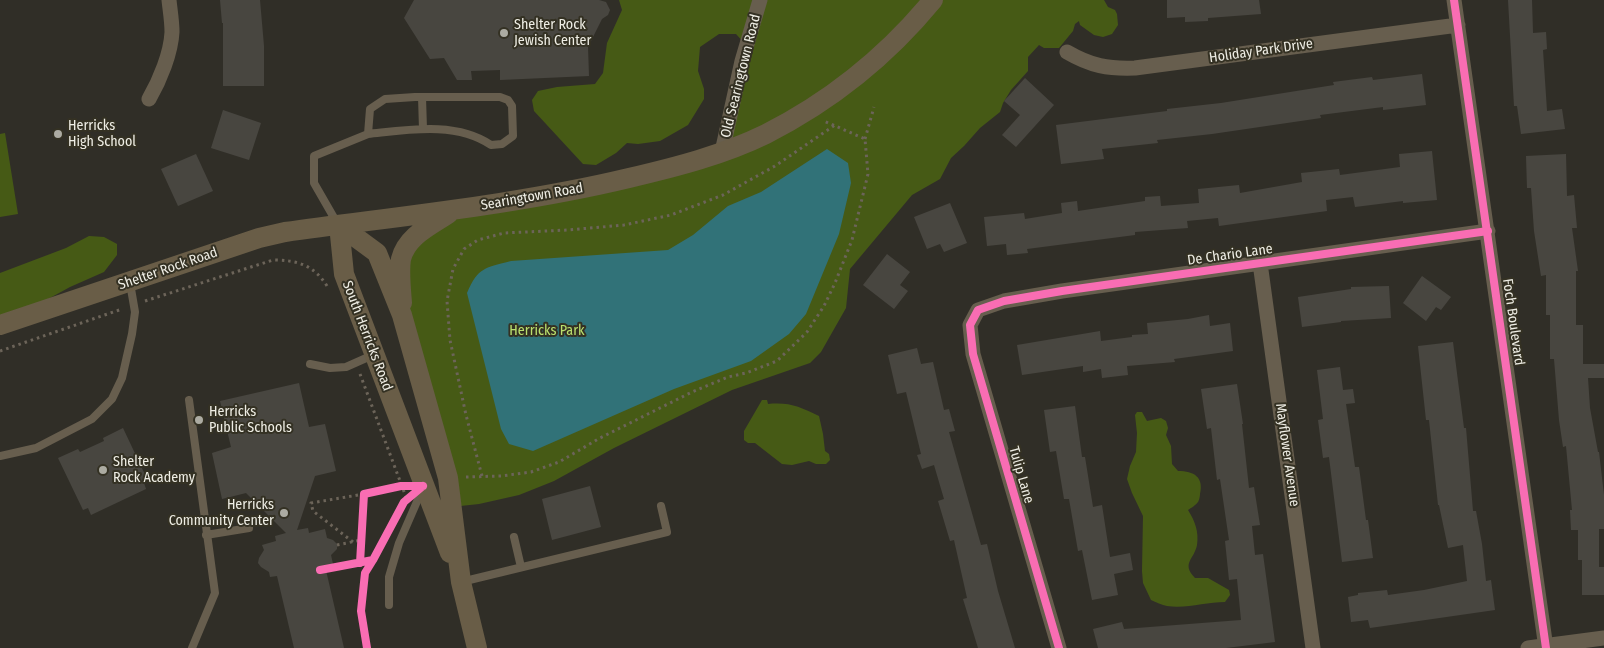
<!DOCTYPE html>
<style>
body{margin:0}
canvas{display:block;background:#302e27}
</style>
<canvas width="1604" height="648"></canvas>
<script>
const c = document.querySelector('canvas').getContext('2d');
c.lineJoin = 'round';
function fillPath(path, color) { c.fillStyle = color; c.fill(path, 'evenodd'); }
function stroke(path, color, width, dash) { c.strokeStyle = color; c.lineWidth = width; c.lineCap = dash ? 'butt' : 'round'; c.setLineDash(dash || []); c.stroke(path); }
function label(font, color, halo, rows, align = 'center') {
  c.font = font + ' "Fira Sans Condensed",sans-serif'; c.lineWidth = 4; c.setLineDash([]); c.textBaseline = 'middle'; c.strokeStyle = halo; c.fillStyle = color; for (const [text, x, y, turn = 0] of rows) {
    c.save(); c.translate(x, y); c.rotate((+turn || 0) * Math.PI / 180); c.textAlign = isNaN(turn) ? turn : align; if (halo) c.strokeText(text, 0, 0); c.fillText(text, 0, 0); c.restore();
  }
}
const green = new Path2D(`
 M619,0h485l4,7 7,3 2,4 1,11 -6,9 -9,3 -9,-2 -14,-10 -1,-4 -4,3 -2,7 -14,17h-15l-5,-3 -11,12v14l-17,19 -8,13 -3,9 -20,16 -16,18 -13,12 -11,21 -28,16 -62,74 -4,39 -25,44 -11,11 -78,27 -118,58 -60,33 -35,14 -40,9 -28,3 -49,-192 8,-75 45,-30 267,-58 24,-107 -10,-11h-17l-19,13 -2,24 6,18v10l-16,26 -28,16 -22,3 -11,-1 -11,10 -20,12 -13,-1 -49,-53 -2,-11 6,-9 19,-4 38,-3 8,-11 4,-30 15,-33z
 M5,133l13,81 -18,3v-83z
 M89,236l15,1 13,7v11l-13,17 -34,15 -33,18 -37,12v-44l66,-25z
 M762,400h5l1,4c22,-2 32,3 51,12l4,18 2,17 4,3 1,6 -4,4h-10l-7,-3 -17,4 -10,-1 -27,-21h-7l-4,-3v-9z
 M1137,412h5l5,9 14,-3 5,3 2,7 -2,7 5,11 1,18 6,7c16,0 26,6 22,23 0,2 -1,7 -2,8 -2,3 -7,6 -10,8 7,11 11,22 9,35 -3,15 -16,18 -2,33h13l21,12 1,5 -5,7c-19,0 -39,7 -58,4 -5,-1 -11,-4 -16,-6l-8,-17 -1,-12 1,-55 -11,-23 -5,-14 3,-13 6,-14 1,-19 -2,-18z`);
const water = new Path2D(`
 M827,149l21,14 3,20 -12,51 -33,80 -17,20 -38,27 -77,28 -141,62 -24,-7 -8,-15 -34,-136c11,-26 18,-25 44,-32l157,-11 25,-15 35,-29 33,-14z`);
const building = new Path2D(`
 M220,0h40l4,46v40h-41v-63h-1z
 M414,0h185l7,2 4,8 -2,5 -6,4 -14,28 1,29 -89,4v-10l-29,1 1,9h-15l-13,-22 -14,1 -26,-41z
 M1167,0h92l2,14 -53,4v3l-23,1v-5l-18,1z
 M1508,0h24l1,33 13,-1 1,17 -4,1 4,61 15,-2 3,20 -44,5 -4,-28h-3z
 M1422,74l4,31 -43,5v-3l-63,8 1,3 -109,16 -55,6 1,3 -56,6 2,10 -43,5 -5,-39 111,-14v-2l54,-6 113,-18 -1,-3 39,-5 1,3z
 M1025,78l29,27 -38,42 -14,-12 18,-20 -16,-14z
 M223,110l38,13 -12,37 -38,-12z
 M1432,151l5,49 -34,3v-2l-48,6 -2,-10 -27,3 1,11 -108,15 -1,-8 -31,3 1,7 -53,4v3l-108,14 1,4 -21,2 -1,-11 -19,2 -3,-29 40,-4 1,6 37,-6 -1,-10 16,-2 1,10 67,-10v-4l15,-1 1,10 38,-3 -1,-14 41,-4 1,8 62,-11 -1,-9 38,-4 1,6 60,-8 -1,-13z
 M196,154l17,37 -35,15 -17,-37z
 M1566,154l1,42 7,-1 3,33h-5l6,43h-2v54h7v39h21v14h-16l2,30 8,44h1l5,43v34h-5v38h5v28h-22v-35h-4v-30h-7l-1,-20h2l-6,-64 -3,1 -4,-27 -5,-61h-4v-44h-4v-40l-5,1 -7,-45 -3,-43h-4l-1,-32z
 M950,203l17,40 -23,9 -4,-8 -13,5 -13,-32z
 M887,254l23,18 -10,13 8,6 -14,18 -31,-24z
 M1422,276l29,21 -10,13 -5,-3 -10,14 -23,-18z
 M1389,286l2,32 -50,3v1l-39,5 -4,-30 53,-8v-2z
 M1209,315l1,11 20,-3 3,28 -59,8 1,3 -48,4 1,9 -26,3 -1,-9 -18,3v-6l-61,9 -5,-30 83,-14 1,10 31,-4v-2l16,-1 -1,-11 41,-4z
 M1453,342l11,86h2l7,83h3l6,33 4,37 5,-1 4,30 -125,18 -2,-8 -17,2 -3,-25 10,-2v-2l29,-3 1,5 36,-5 43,-9 -4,-36 -15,3 -9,-43h-1l-9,-85h-3l-8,-74z
 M917,348l4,16 12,-2 11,48 5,-1 6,22 -6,1 32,113 6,-1 11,47 17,57h-37l-15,-49 4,-1 -13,-58 -4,1 -12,-40 6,-2 -10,-34 -12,4 -5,-14 4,-1 -15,-62 -9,2 -9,-39z
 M1340,367l3,23 10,-1 2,14 -9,1 9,63h4l7,53h2l5,38 -31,4 -13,-105 -6,1 -5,-38 5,-1 -6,-49z
 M299,383l10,44 16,-3 11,47 -21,5 -18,54 11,-2 1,5 16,-4 2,9 6,2 4,4v5l-6,6 2,9 -8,2 19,82h-50l-17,-72 -7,1 -1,-5 -8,-5 -3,-4 1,-5 5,-8 -2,-5 14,-4 -1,-5 11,-3 -40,-40 -24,6 -10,-46 19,-6 -11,-46z
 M1237,384l6,40h-1l7,64 5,-1 6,38 -8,1 3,29 8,-1 12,88 -49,6h-128l-5,-19 29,-7 2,7 117,-9 -4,-41 -8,1 -4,-39 4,-1 -9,-61 -3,1 -6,-52 -4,1 -6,-40z
 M1075,406l7,51h3l8,50 9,-2 8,52 20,-4 3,17 -19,4 4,21 -26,5 -10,-50 -4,1 -9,-52h-5l-8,-48 -6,1 -6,-42z
 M123,428l25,53 -4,2 2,6 -55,26 -3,-7 -5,2 -25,-52 20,-9 2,3 24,-11 -1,-3z
 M590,486l11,41 -49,13 -10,-41z`);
const path = new Path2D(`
 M865,139l9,-32
 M145,301l128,-41c24,0 41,5 54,26
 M0,351l122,-42
 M360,374l46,123
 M482,476l-16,-61 -16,-75 -3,-39 6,-32 11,-20 14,-9 26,-7 64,-3 56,-5 47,-10 52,-20 52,-29 60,-41
 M466,477l35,-1 30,-4 28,-10 41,-24 92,-46 36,-15 18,-4 31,-12 30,-29 17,-26 11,-23 17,-43 16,-66 -3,-35 -41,-18
 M353,542l-40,-31 -2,-8 53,-9
 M337,545l24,-5
 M360,563l4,-69 37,-8`);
const lane = new Path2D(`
 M422,97l1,32
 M337,223l-23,-40v-27l54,-22 2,-25 15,-10 30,-2h85l8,3 4,6 1,30 -11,8 -11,1c-35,-24 -84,-15 -123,-11
 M310,364l20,4 16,-1 27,-12
 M189,400l26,193 -23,55
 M0,456l36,-8 56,-29 20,-20 10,-21 10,-44 3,-22 -5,-29
 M206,535l43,-7
 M514,537l7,30
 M461,582l206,-50 -6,-26
 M389,605v-28l10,-34 23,-53`);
const street = new Path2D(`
 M1454,0l92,648
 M1067,52c24,14 41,17 68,16l323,-43
 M149,99c11,-19 22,-46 23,-67 0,-11 -2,-22 -3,-32
 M722,152l20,-91 18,-61
 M1260,263l53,385
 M1059,648l-86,-294 -3,-29 8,-15 26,-9 58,-10 426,-60
 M1528,648l76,-10`);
const secondary = new Path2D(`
 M339,225l38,28 25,62 46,163 13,104 16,66
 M339,225l5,49 106,279
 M402,303c-1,-13 -3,-32 -1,-44 6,-23 29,-33 47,-45
 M0,325l259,-87 26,-6c115,-16 231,-27 344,-54 47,-11 94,-23 137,-44 65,-33 121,-78 167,-134`);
const cycleway = new Path2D(`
 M1454,0l92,648
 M360,563l4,-69 37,-8h22
 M320,570l53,-10 31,-58 19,-16
 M367,648l-6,-37 4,-38 8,-13
 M1059,648l-86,-294 -3,-29 8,-15 26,-9 58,-10 426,-60`);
const markers = [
 [504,33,5,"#acaba2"],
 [58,134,5,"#acaba2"],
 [199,420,5,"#acaba2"],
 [103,470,5,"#acaba2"],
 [284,513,5,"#acaba2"]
];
const poiNames = [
 ["Shelter Rock",514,25],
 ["Jewish Center",514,41],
 ["Herricks",68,126],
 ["High School",68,142],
 ["Herricks",209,412],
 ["Public Schools",209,428],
 ["Shelter",113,462],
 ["Rock Academy",113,478],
 ["Herricks",274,505,"right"],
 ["Community Center",274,521,"right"]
];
const streetNames = [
 ["Holiday Park Drive",1261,51,-8],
 ["Old Searingtown Road",741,76,-76],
 ["Searingtown Road",532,197,-10],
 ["De Chario Lane",1230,255,-8],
 ["Shelter Rock Road",168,269,-19],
 ["Foch Boulevard",1513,322,82],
 ["South Herricks Road",367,336,69],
 ["Mayflower Avenue",1287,455,82],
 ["Tulip Lane",1021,475,74]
];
const parkNames = [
 ["Herricks Park",547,331]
];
fillPath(green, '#465a15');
fillPath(water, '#317278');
fillPath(building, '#484640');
stroke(path, '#6c6459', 3, [2.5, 4]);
stroke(lane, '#675e4e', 8);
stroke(street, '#675e4e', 15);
stroke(secondary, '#695d47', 20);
stroke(cycleway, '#f96db3', 8);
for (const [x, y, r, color] of markers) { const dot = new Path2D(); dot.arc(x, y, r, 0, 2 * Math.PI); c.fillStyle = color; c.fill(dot); stroke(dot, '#343123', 2); }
label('14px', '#efeee5', '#343123', poiNames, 'left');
label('14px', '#efeee5', '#343123', streetNames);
label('14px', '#bae06e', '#343123', parkNames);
</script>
